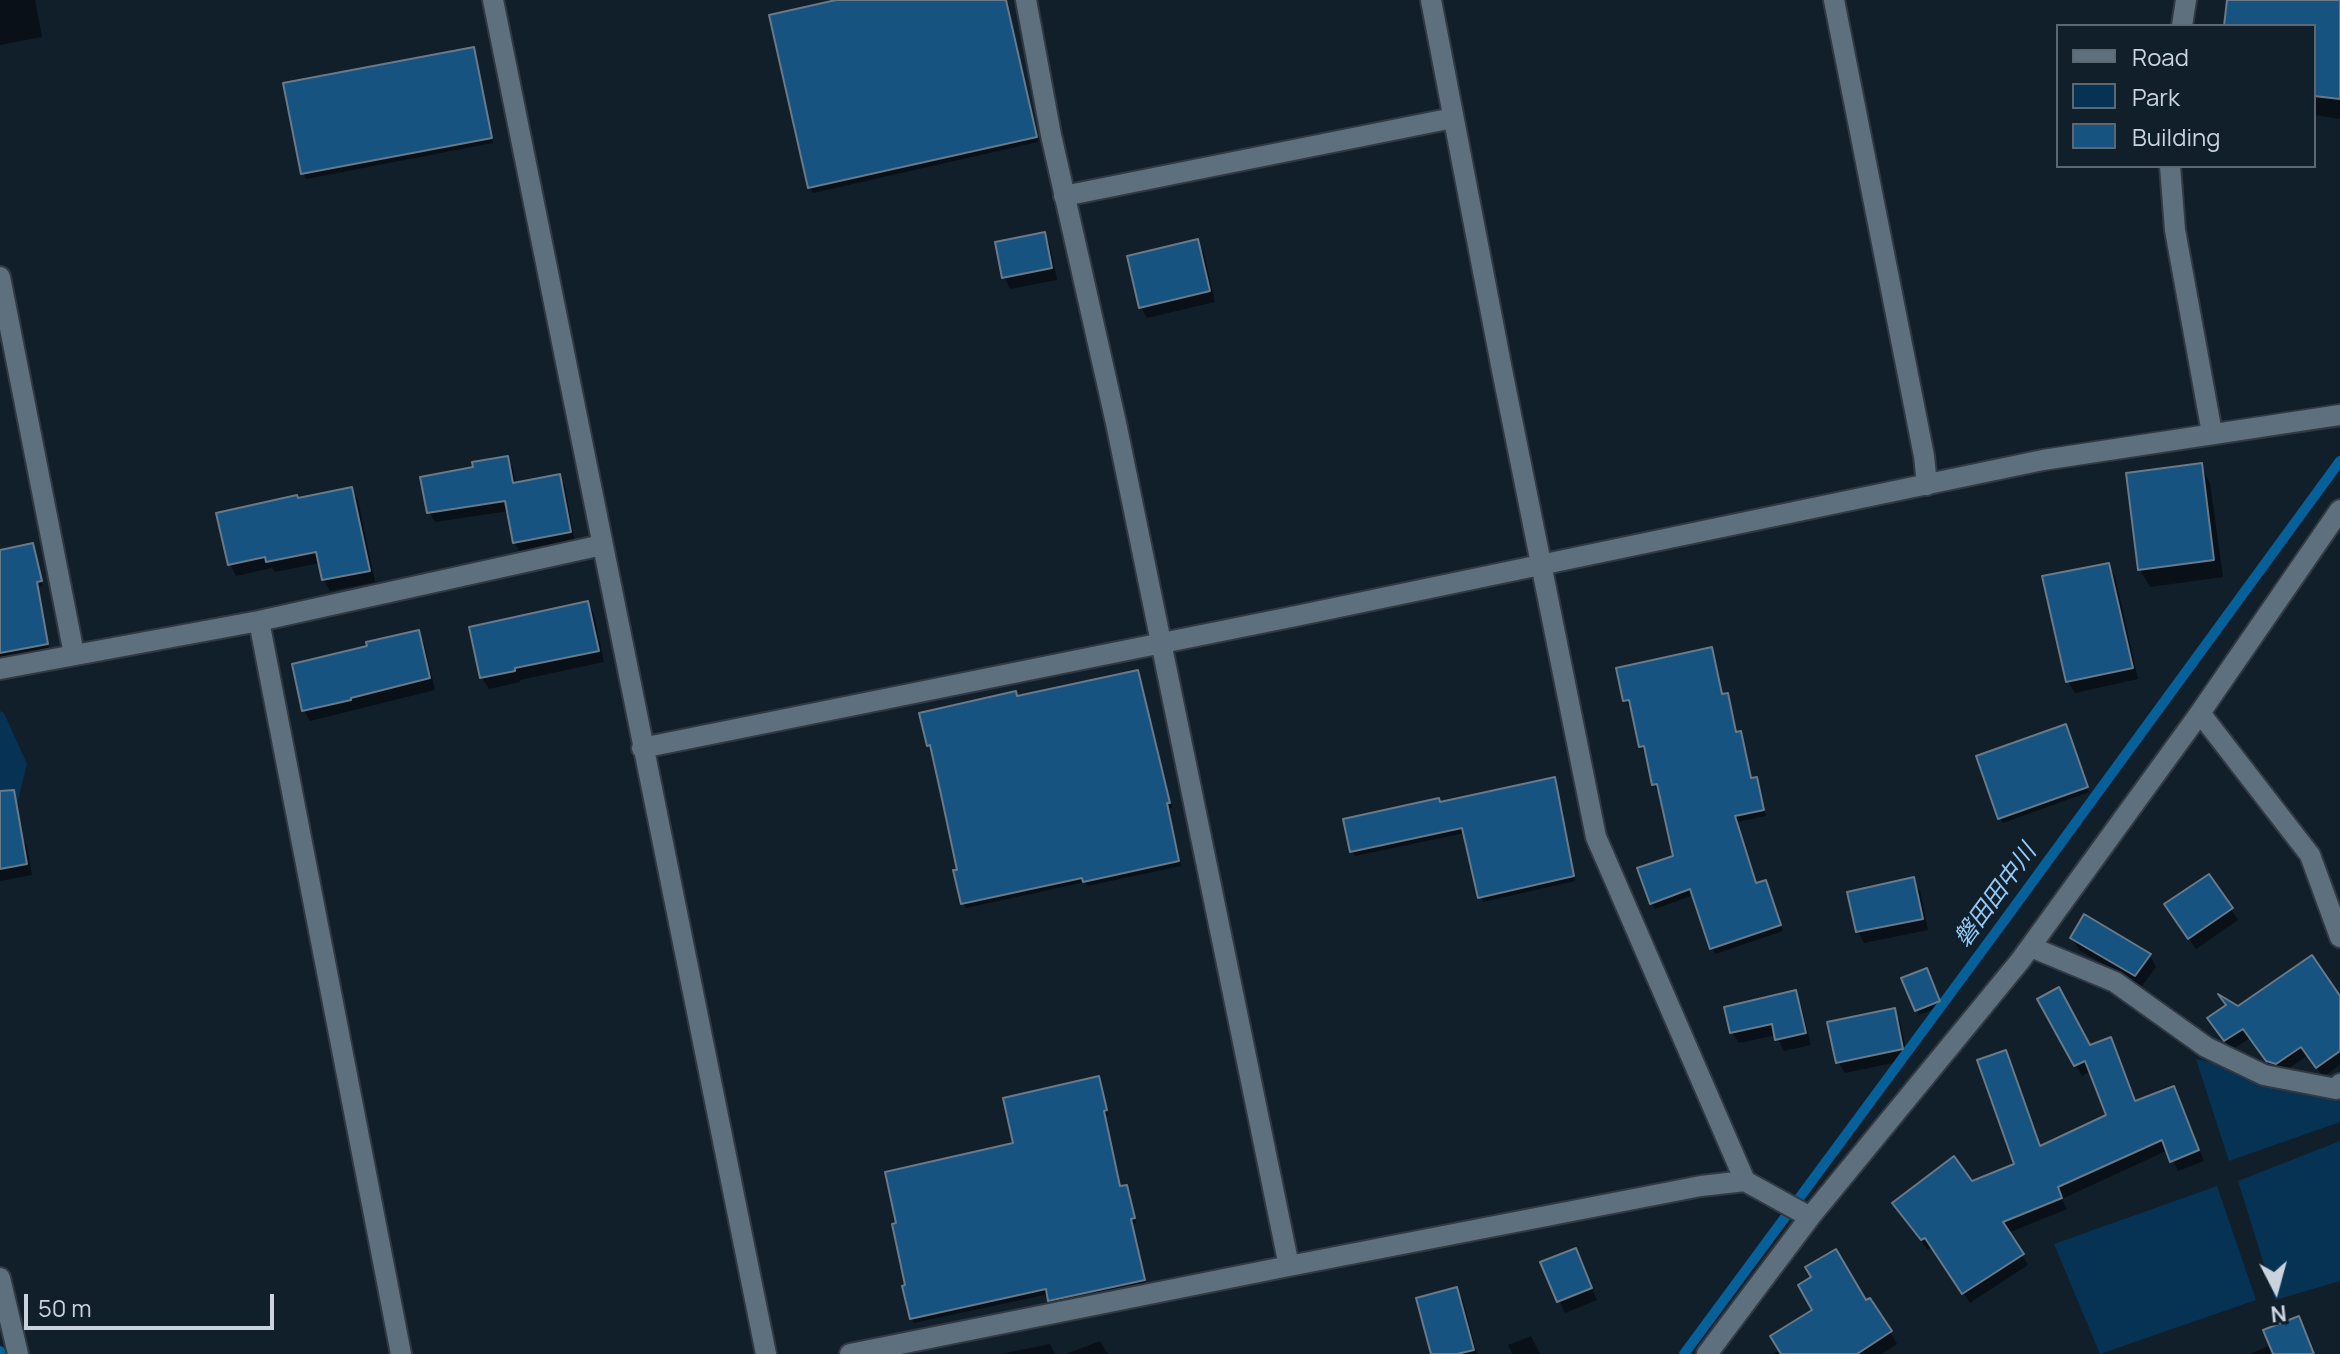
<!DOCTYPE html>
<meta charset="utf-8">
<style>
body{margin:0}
#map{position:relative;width:2340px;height:1354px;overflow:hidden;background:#111f2b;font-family:Manrope,sans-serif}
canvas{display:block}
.legend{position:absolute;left:2056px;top:24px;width:260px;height:144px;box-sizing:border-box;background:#111f2b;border:2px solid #5b6771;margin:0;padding:10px 14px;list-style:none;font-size:24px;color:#cad3db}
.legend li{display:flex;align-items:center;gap:16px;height:40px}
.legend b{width:40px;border:2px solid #5b6771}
.north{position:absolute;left:2236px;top:1250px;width:80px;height:80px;-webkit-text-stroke:6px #111f2b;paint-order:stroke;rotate:174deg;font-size:22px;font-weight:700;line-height:32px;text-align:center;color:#cad3db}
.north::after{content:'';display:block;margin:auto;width:28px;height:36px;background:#cad3db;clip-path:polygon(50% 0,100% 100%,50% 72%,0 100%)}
.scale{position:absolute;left:24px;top:1294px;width:250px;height:36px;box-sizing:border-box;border:4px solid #cad3db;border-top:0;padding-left:10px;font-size:24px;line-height:28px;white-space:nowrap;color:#cad3db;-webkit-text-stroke:6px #111f2b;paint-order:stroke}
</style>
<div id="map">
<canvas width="2340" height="1354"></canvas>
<ul class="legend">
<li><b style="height:10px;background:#5e6f7d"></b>Road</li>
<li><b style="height:22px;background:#063353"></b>Park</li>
<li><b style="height:22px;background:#175380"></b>Building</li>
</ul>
<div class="north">N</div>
<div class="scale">50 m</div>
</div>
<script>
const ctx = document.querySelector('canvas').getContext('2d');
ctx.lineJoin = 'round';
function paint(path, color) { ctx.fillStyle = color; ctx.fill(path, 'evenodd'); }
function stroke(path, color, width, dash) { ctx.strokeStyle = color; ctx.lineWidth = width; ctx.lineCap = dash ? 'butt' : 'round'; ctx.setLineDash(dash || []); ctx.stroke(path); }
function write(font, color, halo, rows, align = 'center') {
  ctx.font = font + ' Manrope,"Noto Sans JP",sans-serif'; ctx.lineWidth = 6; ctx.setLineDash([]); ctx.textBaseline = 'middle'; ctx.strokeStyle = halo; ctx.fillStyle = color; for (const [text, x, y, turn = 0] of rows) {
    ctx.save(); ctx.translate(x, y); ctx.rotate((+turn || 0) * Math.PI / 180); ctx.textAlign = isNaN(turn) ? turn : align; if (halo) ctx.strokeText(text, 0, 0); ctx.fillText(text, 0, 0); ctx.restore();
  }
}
const green = new Path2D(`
 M0,711L4,713L27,764L17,804L0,790Z
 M2196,1059L2336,1089L2340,1086V1122L2229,1161Z
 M2340,1141V1281L2275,1300L2238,1181Z
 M2217,1186L2256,1300L2100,1354L2054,1244Z`);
const shadow = new Path2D(`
 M0,0H35L42,37L0,45Z
 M846,0H1006L1038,142L813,193L810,188L772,17Z
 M2229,0H2340V119L2314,115V26H2226Z
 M473,49L476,54L493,143L306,179L303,174L286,85Z
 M1044,234L1050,245L1057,280L1010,289L1004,277Z
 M1197,241L1204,253L1215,302L1147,318L1141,307Z
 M507,458L513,468L516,484L559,476L565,486L575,542L520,552L514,542L509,511L435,522L429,512L475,469Z
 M2201,466L2210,483L2223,577L2150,587L2140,570Z
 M351,489L358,500L375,582L330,591L324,580L320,563L275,572L272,568L236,576L230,564L298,500Z
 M32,545L43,586L38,587L49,649L0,658V552Z
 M2108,565L2115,576L2138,679L2075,693L2068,682Z
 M588,603L594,614L604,662L520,680V682L489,689L482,678Z
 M418,632L424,643L435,690L310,721L304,710L369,648Z
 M1711,649L1715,655L1723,696L1727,695L1730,701L1737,734L1740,733L1743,739L1752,780L1756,779L1759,785L1766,816L1737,822L1756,885L1768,888L1783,931L1715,954L1694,895L1655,909L1652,903L1675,857L1661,790L1657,791L1654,785L1647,752L1644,753L1641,746L1632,706H1628L1625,700Z
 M1139,677L1172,808H1168L1181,866L1087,886L1085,882L966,908L963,903L959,871L929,745L1018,698Z
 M2068,731L2089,792L2003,823L2000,818Z
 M1554,779L1564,815L1561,816L1575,881L1483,902L1465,833L1355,856L1352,851L1441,804Z
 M0,818L20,834L27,846L32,875L0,881Z
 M2209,876L2238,920L2196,949L2173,916Z
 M1913,880L1920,891L1928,930L1864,943L1858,932Z
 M2072,938L2150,956L2156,967L2142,986L2079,950Z
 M1929,975L1941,1006L1919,1015L1904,979Z
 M1795,993L1801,1004L1811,1045L1784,1051L1776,1035L1739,1043L1732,1032Z
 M2039,1000L2089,1047L2110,1039L2116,1050L2136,1103L2173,1088L2204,1161L2178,1171L2168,1150L2062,1199L2067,1209L2008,1233L2028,1265L1970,1303L1932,1247L1928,1250L1901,1214L2016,1165L2005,1053L2011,1063L2041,1147L2108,1116L2091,1071L2082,1076Z
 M2238,1008L2340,1014V1065L2323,1077L2308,1055L2282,1073L2273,1071L2250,1038L2231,1050L2215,1028Z
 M1894,1010L1900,1021L1908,1060L1845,1073L1838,1062Z
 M1098,1079L1108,1115L1105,1116L1121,1188L1126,1187L1129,1192L1136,1223L1132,1224L1146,1285L1053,1305L1049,1294L914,1323L911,1318L1016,1145Z
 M1575,1251L1597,1300L1565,1313L1543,1264Z
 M1456,1289L1463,1300L1477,1354H1433Z
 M1865,1303L1890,1332L1897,1344L1882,1354H1773Z
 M2298,1318L2315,1354H2250L2271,1345Z
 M1531,1336L1540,1354H1512L1508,1345Z
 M1100,1341L1108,1354H1066Z
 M1050,1344L1055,1354H1001Z`);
const stream = new Path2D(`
 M0,1351L1,1354
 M1684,1354L2001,925L2340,461`);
const building = new Path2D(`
 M836,0H1006L1037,137L808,188L769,15Z
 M2227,0H2340V99L2314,96V26H2224Z
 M474,47L492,138L301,174L283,83Z
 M1045,232L1052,268L1002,278L995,242Z
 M1198,239L1210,291L1139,308L1127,256Z
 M508,456L513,483L560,474L571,532L513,543L505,501L427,513L420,477L473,467L472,462Z
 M2202,463L2214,560L2138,570L2126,473Z
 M352,487L370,571L322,580L316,552L266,562L265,557L228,565L216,513L297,495L298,498Z
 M33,543L42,581L37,582L48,644L0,653V550Z
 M2109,563L2133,668L2066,682L2042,576Z
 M588,601L599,651L515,668V671L480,678L469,627Z
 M419,630L430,678L351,698V700L302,711L292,664L367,646L366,642Z
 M1712,647L1722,694L1728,693L1736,732L1741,731L1751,778L1757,777L1764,810L1735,816L1756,883L1766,880L1781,925L1710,949L1690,889L1650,904L1637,868L1673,856L1657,784L1652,785L1644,746L1639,747L1629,700L1623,701L1616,668Z
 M1138,670L1170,803H1167L1179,861L1083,882L1082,878L961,904L953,870H957L942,799L930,745L927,746L919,713L1016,691L1017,696Z
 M2066,724L2088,787L1998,819L1976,756Z
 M1555,777L1574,876L1478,898L1462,828L1350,852L1343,819L1439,798L1440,802Z
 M14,790L27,864L0,869V791Z
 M2209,874L2233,908L2188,939L2164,904Z
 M1914,877L1923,919L1856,932L1847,892Z
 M2084,914L2151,954L2135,976L2070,938Z
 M2312,955L2340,996V1051L2316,1068L2301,1047L2276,1064L2266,1061L2243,1029L2224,1041L2207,1018L2226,1005L2218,994L2238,1006Z
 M1927,968L1940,1001L1915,1011L1901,978Z
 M2059,987L2090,1045L2111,1037L2135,1101L2174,1086L2199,1150L2170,1162L2162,1140L2058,1187L2062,1198L2003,1222L2024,1254L1962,1294L1925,1238L1921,1240L1892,1203L1954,1156L1972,1181L2014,1164L1977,1060L2006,1050L2040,1146L2106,1115L2085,1061L2074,1066L2037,999Z
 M1796,990L1806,1033L1775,1040L1772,1024L1730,1033L1724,1007Z
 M1895,1008L1903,1049L1836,1063L1827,1022Z
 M1099,1076L1107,1110L1104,1111L1120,1186L1127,1185L1135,1218L1131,1219L1145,1280L1048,1301L1046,1289L910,1319L902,1286L905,1285L892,1224L896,1223L885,1172L1013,1143L1003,1098Z
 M1576,1248L1592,1288L1557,1302L1540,1262Z
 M1836,1249L1866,1300L1870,1298L1892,1331L1857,1354H1781L1770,1336L1812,1310L1798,1285L1811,1277L1805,1267Z
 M1457,1287L1474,1350L1457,1354H1431L1416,1298Z
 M2299,1316L2314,1354H2273L2263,1330Z`);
const street = new Path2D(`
 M493,0L766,1354
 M1026,0L1051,135L1116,423L1289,1266
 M1431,0L1502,370L1596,837L1745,1181
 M1834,0L1924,456L1927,485
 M2182,26L2186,0
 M2170,166L2175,230L2212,433
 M1064,196L1453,118
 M0,277L74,654
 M259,621L401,1354
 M0,669L259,621L602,545
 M2200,713L2310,855L2340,937
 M642,748L1296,616L2043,460L2340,415
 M2031,947L2115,982L2206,1047L2264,1075L2336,1089L2340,1084
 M0,1278L18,1354
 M850,1354L1289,1266L1701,1186L1745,1181L1810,1217
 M1707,1354L1810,1217L2020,961L2200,713L2340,510`);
const waterNames = [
 ["磐田田中川",1996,896,-54]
];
paint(green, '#063353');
paint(shadow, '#0007');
stroke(stream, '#06619b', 10);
paint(building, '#175380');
stroke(building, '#687988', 2);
stroke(street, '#313943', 24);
stroke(street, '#5e6f7d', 20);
write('italic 24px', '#93cafa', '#111f2b', waterNames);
</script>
